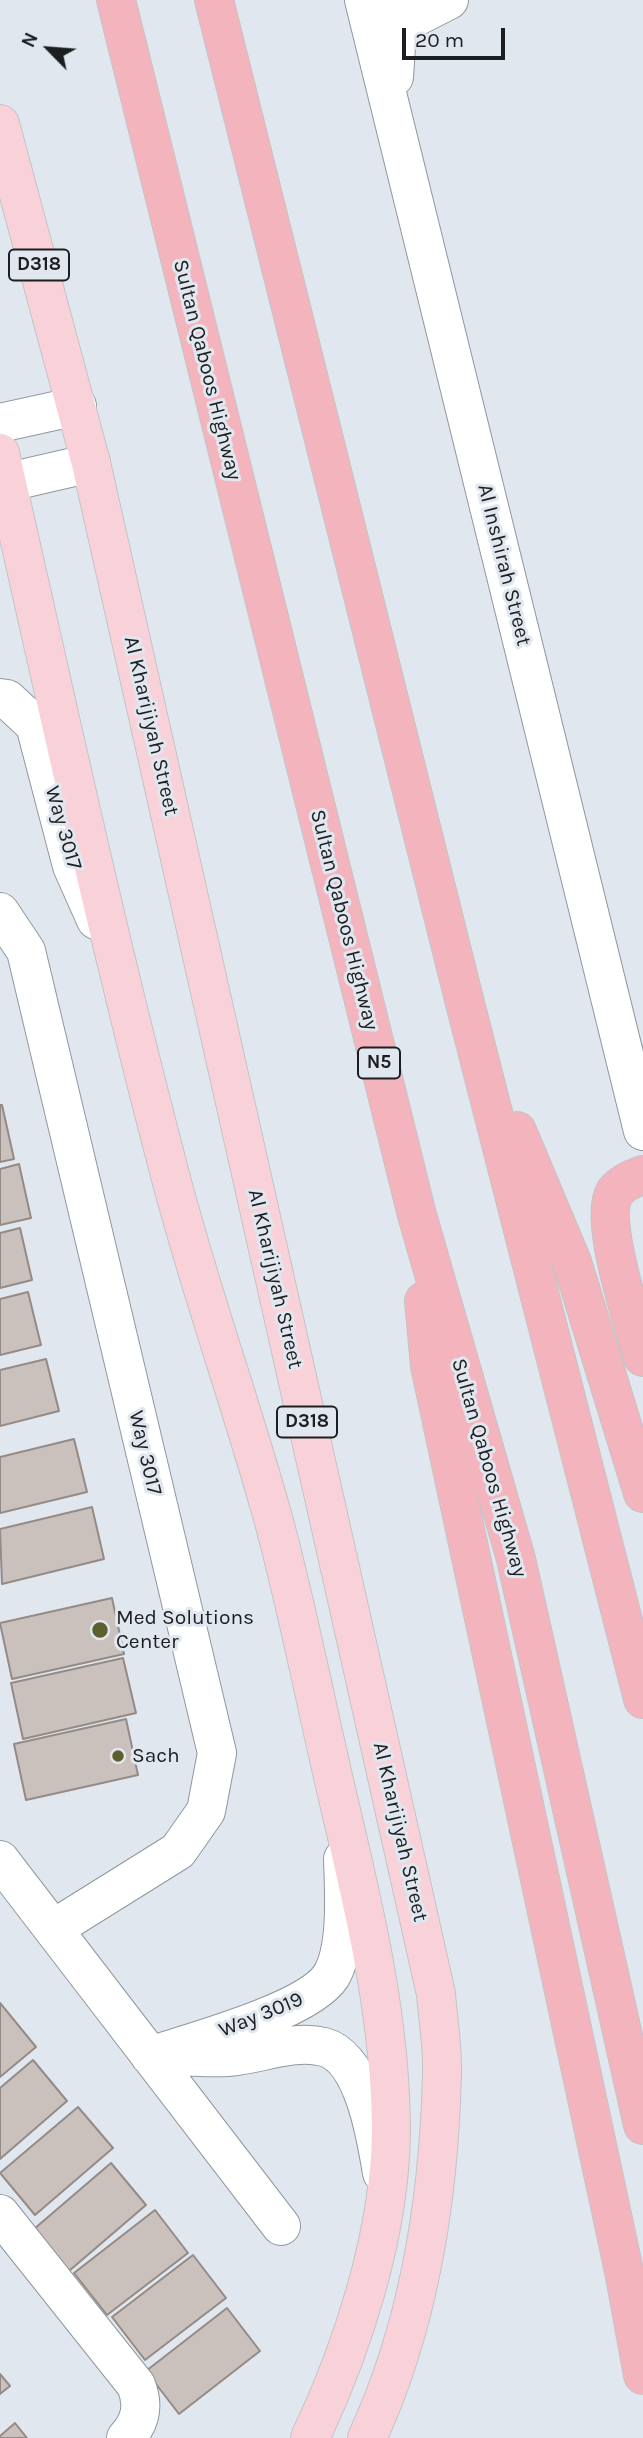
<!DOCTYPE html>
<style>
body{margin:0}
#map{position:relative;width:643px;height:2438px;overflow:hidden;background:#e1e7ef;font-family:Karla,sans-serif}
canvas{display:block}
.north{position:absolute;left:14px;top:14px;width:70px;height:70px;-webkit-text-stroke:5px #e1e7ef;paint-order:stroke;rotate:295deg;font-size:19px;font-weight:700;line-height:28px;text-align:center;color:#1c1e21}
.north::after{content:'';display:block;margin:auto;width:24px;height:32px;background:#1c1e21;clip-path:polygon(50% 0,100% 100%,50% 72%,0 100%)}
.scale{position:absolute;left:402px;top:28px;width:103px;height:32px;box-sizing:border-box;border:4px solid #1c1e21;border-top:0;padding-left:9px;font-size:21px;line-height:24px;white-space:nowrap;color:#1c1e21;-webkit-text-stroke:5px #e1e7ef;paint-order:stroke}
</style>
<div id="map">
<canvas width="643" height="2438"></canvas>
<div class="north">N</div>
<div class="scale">20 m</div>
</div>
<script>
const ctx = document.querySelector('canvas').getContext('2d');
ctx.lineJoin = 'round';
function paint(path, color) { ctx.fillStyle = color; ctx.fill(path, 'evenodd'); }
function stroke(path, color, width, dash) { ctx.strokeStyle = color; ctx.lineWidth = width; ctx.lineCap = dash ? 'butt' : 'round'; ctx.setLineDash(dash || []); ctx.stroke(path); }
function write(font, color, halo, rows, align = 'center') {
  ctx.font = font + ' Karla,sans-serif'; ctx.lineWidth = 6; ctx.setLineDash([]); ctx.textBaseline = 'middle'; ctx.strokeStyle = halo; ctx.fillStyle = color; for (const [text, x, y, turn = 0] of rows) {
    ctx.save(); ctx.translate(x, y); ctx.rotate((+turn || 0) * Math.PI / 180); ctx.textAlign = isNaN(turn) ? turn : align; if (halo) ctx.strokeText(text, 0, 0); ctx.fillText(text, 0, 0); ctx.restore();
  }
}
const building = new Path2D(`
 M0,1105H2L14,1159L0,1162Z
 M19,1164L31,1218L0,1225V1169Z
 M20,1228L32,1280L0,1288V1233Z
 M28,1292L41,1345L0,1355V1299Z
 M46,1359L59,1411L0,1426V1370Z
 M74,1439L87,1492L0,1513V1457Z
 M92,1507L104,1559L2,1584L0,1529Z
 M112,1598L124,1654L12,1679L0,1623Z
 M123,1658L136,1713L23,1739L11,1683Z
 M126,1719L138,1775L26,1800L14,1744Z
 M0,2003L36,2047L0,2077Z
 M33,2060L67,2101L0,2159V2088Z
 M78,2107L113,2148L35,2215L0,2173Z
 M111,2163L146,2205L69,2271L34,2229Z
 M155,2210L188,2253L107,2315L74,2273Z
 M193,2255L226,2298L145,2360L112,2317Z
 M227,2308L260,2351L179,2414L146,2371Z
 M0,2374L10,2386L0,2394Z
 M15,2423L27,2438H0V2436Z`);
const minor = new Path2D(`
 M364,0L643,1131
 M398,26L449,0
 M394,77L399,0
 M0,423L77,406
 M0,484L91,463
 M0,698L7,699L35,725L72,866L96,920
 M0,912L26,951L217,1753L206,1811L178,1851L53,1929
 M0,1860L281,2226
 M150,2056C192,2042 309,2011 331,1976C348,1948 344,1891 343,1859
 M180,2056C196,2057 212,2058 228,2057C259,2055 293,2039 324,2047C364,2058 376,2137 382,2173
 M0,2214L136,2385C144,2405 141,2422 126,2438`);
const major = new Path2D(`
 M0,124L91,463L436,1994C438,2020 443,2048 442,2074C439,2199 420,2324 367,2438
 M0,453C54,690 105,928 167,1163C197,1282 240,1399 273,1518C298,1610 316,1705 338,1798C364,1908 391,2019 391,2132C390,2233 353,2348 310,2438`);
const highway = new Path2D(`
 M116,0L417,1215L516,1559L643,2125
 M214,0L466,1007L643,1699
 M517,1131L572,1262L643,1493
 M643,1175C634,1178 621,1184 615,1192C598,1220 634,1325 643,1357
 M424,1301L430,1366L624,2271L643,2375`);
const markers = [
 [100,1630,9,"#5d5f2c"],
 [118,1756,7,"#5d5f2c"]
];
const shields = [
 [39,265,60],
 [379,1063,42],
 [307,1422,60]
];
const shieldNames = [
 ["D318",39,265],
 ["N5",379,1063],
 ["D318",307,1422]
];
const streetNames = [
 ["Sultan Qaboos Highway",207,370,76],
 ["Al Inshirah Street",504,565,76],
 ["Al Kharijiyah Street",151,726,77],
 ["Way 3017",63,828,74],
 ["Sultan Qaboos Highway",344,920,76],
 ["Al Kharijiyah Street",275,1279,77],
 ["Way 3017",145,1453,77],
 ["Sultan Qaboos Highway",489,1468,74],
 ["Al Kharijiyah Street",400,1832,77],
 ["Way 3019",261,2015,-22]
];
const poiNames = [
 ["Med Solutions",116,1618],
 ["Center",116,1642],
 ["Sach",132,1756]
];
paint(building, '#cac0bc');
stroke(building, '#948a86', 2);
stroke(minor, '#91979e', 40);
stroke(major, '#c4c4c5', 40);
stroke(highway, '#c4c4c5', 40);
stroke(minor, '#fff', 38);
stroke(major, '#f8d2d8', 38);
stroke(highway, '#f4b4be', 38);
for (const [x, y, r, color] of markers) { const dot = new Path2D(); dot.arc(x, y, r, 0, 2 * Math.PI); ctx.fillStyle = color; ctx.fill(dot); stroke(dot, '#e1e7ef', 2.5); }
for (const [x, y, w] of shields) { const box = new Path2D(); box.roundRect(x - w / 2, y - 15.5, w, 31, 5); ctx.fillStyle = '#e1e7ef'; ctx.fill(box); stroke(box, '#1c1e21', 2); }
write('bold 19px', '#1c1e21', null, shieldNames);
write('21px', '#1c1e21', '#e1e7ef', streetNames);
write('21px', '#1c1e21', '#e1e7ef', poiNames, 'left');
</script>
